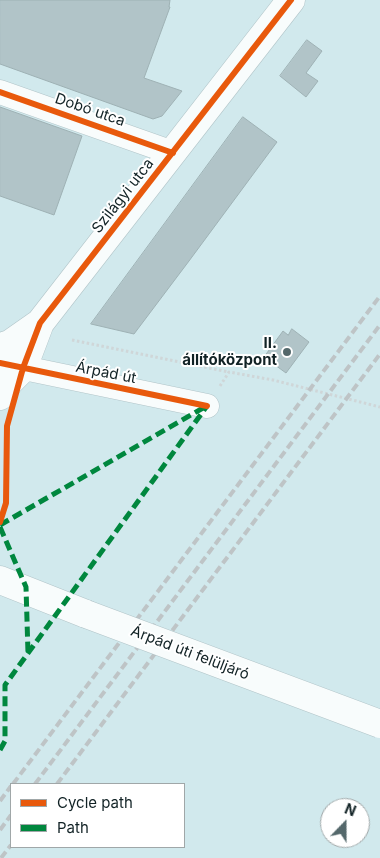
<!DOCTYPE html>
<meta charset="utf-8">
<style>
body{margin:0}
#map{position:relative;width:380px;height:858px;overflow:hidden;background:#d1e9ed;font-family:Inter,sans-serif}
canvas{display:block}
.legend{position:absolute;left:10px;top:783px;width:175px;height:65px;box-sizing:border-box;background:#fff;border:1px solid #a0a7a8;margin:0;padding:6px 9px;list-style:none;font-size:15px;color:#112225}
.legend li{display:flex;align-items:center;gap:10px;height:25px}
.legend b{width:25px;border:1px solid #a0a7a8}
.north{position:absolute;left:320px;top:798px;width:50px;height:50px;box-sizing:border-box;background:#fff;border:1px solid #a0a7a8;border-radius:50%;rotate:22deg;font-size:14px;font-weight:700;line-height:20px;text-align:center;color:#112225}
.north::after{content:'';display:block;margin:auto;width:18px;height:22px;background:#54686b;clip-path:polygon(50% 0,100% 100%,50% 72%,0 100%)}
</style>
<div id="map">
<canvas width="380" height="858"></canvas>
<ul class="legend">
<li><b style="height:6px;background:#e8590c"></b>Cycle path</li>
<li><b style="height:6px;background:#00873e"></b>Path</li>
</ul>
<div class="north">N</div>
</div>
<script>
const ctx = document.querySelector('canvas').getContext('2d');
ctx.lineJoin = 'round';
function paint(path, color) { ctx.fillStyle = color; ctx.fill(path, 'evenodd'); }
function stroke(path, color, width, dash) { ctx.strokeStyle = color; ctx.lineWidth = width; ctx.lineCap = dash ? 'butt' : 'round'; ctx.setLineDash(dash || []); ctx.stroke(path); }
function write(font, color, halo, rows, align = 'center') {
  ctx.font = font + ' Inter,sans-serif'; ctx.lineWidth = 4; ctx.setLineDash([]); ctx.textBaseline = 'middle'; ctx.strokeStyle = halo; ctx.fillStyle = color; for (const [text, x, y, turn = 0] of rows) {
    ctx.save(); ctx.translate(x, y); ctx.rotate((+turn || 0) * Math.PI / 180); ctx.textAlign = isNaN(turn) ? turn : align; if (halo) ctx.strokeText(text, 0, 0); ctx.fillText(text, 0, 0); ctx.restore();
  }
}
const building = new Path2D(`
 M0,0H170L169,7H170L144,78L182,91L162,116L153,119L0,64Z
 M307,40L322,51L306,73L318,81L306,97L280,76Z
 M0,107L82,136L54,215L0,196Z
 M243,117L277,142L189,261L134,334L91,324Z
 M292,329L309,342L286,373L264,357L283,331L288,335Z`);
const path = new Path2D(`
 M72,340L229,372
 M220,386L229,372L273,380L380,407`);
const street = new Path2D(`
 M0,92L173,153
 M0,363L207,406`);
const secondary = new Path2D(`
 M0,347L10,344L40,323
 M0,396L9,382L23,368L40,323L291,0
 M0,580L86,614`);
const rail = new Path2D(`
 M13,784L380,296
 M35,784L380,325
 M57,784L380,354
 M0,801L11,786
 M0,830L11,815
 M1,858L11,845`);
const secondaryBridge = new Path2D(`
 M86,614L380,724`);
const quiet = new Path2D(`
 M0,525L203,408
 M0,527L26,587L28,653
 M0,750L5,741V685L207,406`);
const cycleway = new Path2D(`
 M0,92L173,153
 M0,363L207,406
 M0,522L6,503L7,426L23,368L40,323L291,0`);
const markers = [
 [287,352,5,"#54686b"]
];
const streetNames = [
 ["Dobó utca",90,110,19],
 ["Szilágyi utca",123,196,-52],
 ["Árpád út",106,373,11],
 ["Árpád úti felüljáró",190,653,21]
];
const poiNames = [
 ["II.",277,343],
 ["állítóközpont",277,360]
];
paint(building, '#b1c4c8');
stroke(building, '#9eb1b4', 1);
stroke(street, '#b1c4c8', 25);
stroke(secondary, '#b1c4c8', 29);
stroke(path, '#cfd6d8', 3, [2.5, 2.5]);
stroke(street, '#f8fcfc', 24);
stroke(secondary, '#f8fcfc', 28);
stroke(rail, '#bec4c6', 4, [8, 4]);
stroke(secondaryBridge, '#b1c4c8', 29, []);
stroke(secondaryBridge, '#f8fcfc', 28);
stroke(quiet, '#00873e', 5, [10, 5]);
stroke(cycleway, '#e8590c', 6);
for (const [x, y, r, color] of markers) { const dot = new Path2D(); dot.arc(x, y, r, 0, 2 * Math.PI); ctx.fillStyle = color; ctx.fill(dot); stroke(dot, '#fff', 2); }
write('15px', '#112225', '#fff', streetNames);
write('bold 15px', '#112225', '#fff', poiNames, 'right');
</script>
